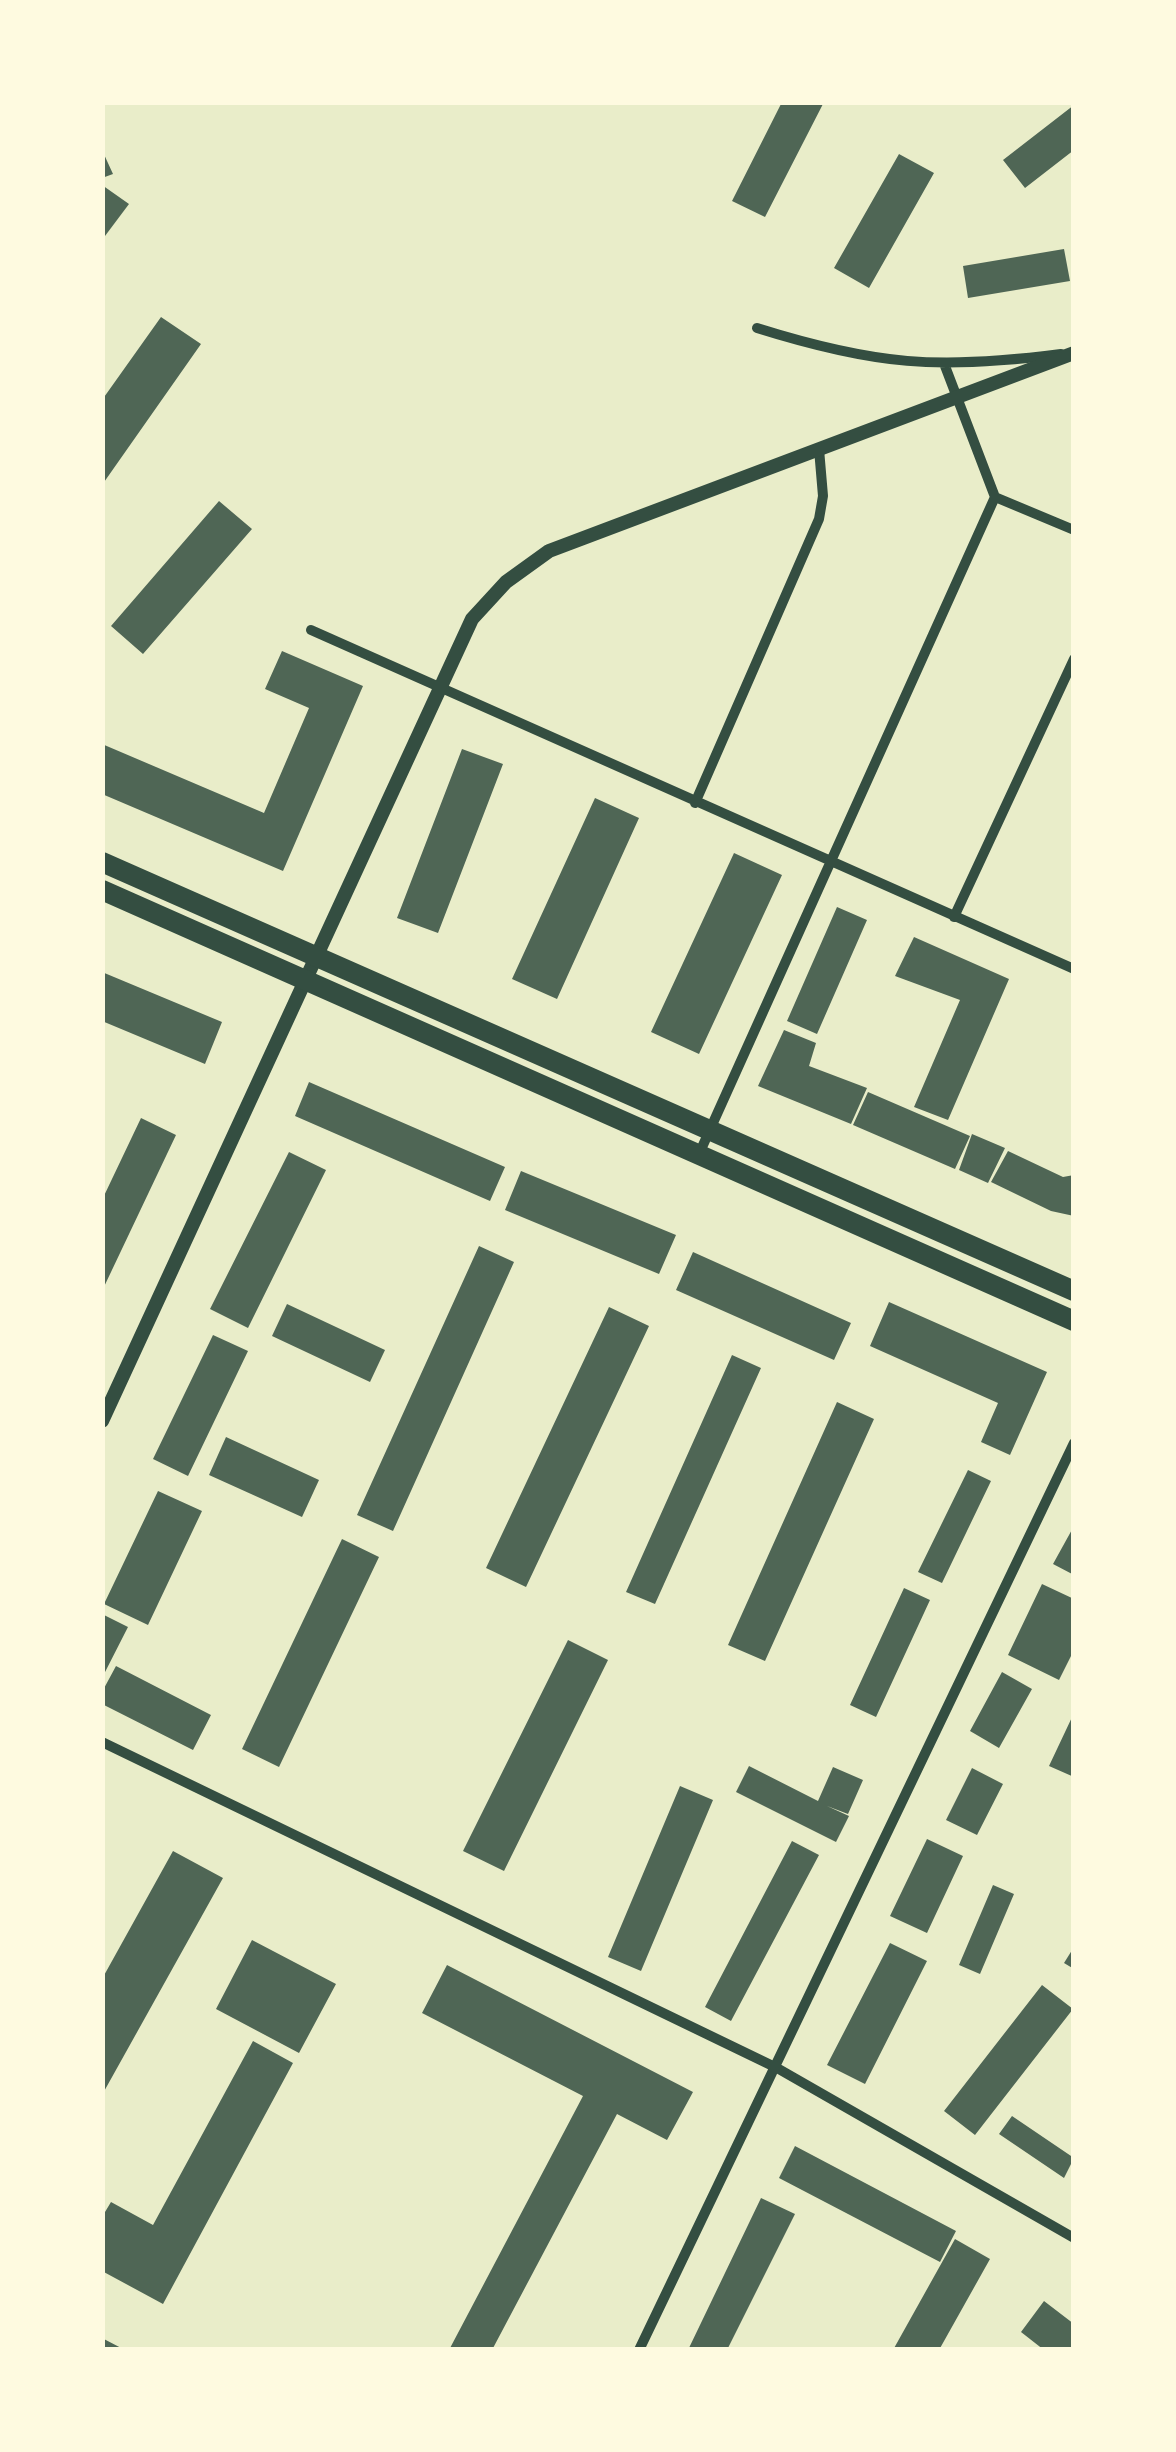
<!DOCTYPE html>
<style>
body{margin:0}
#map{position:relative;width:1176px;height:2452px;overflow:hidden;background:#e9edc9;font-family:Roboto,sans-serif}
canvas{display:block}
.frame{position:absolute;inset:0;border:105px solid #fefae0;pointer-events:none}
</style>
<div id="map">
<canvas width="1176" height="2452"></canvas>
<div class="frame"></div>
</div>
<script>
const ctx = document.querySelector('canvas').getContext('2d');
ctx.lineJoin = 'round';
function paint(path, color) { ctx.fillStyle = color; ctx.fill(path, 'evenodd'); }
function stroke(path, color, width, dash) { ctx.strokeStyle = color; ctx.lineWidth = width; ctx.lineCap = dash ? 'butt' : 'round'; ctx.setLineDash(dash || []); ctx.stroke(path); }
const building = new Path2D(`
 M782,102H824L765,217L732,201Z
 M1074,105V150L1025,188L1003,160Z
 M102,150L113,174L102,178Z
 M899,154L934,173L869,288L834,268Z
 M102,185L129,204L102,240Z
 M1064,249L1070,281L968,298L963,266Z
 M161,317L201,344L102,485V400Z
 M219,501L252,529L143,654L111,626Z
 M282,651L363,686L283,871L102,794V744L264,813L309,708L265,689Z
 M462,749L503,764L438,933L397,918Z
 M595,798L639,818L557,999L512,979Z
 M734,853L782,875L699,1054L651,1032Z
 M837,907L867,920L817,1034L787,1021Z
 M914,937L1009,979L948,1120L914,1107L960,1000L895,976Z
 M102,972L222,1022L205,1064L102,1021Z
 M784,1030L816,1043L809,1066L867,1088L851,1124L758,1086Z
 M309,1082L505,1167L490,1201L295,1116Z
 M868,1092L970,1136L955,1169L853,1125Z
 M141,1118L176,1135L102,1291V1200Z
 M972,1134L1005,1148L988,1183L959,1170Z
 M1008,1151L1063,1177L1074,1175V1216L1051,1211L991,1182Z
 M289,1152L326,1170L248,1328L210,1309Z
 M521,1171L676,1235L659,1274L505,1210Z
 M479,1246L514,1262L393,1531L357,1515Z
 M693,1252L851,1323L834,1360L676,1290Z
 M889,1302L1047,1372L1010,1455L981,1442L998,1403L870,1346Z
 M287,1304L385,1350L370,1382L272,1336Z
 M609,1307L649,1326L526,1587L486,1568Z
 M213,1335L248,1351L188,1476L153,1459Z
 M732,1355L761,1368L655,1604L626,1592Z
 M837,1402L874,1419L765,1661L728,1645Z
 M226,1437L319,1480L302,1517L209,1475Z
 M968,1470L991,1481L942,1583L918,1572Z
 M158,1491L202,1511L148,1625L104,1604Z
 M1074,1526V1575L1053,1564Z
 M342,1539L379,1557L279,1767L242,1749Z
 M1042,1584L1074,1599V1650L1059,1680L1008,1655Z
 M904,1588L930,1600L876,1717L850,1705Z
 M102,1614L128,1627L102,1678Z
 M568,1640L608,1660L504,1871L463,1851Z
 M116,1666L211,1715L193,1750L102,1704V1692Z
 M1002,1672L1032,1689L999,1748L970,1731Z
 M1074,1713V1777L1049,1766Z
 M749,1766L818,1801L833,1767L863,1780L848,1814L827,1806L849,1816L836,1842L736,1792Z
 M972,1768L1003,1784L977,1835L946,1820Z
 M680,1786L713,1800L641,1971L608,1957Z
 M927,1839L963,1856L927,1933L890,1916Z
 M792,1841L819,1855L731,2021L705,2007Z
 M173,1851L223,1878L102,2095V1979Z
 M993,1885L1014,1894L980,1974L959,1965Z
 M252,1940L336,1984L299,2053L216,2009Z
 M890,1943L927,1961L865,2084L827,2065Z
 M1074,1947V1969L1064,1963Z
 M447,1965L693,2092L667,2140L617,2114L492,2350H449L583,2096L422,2013Z
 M1042,1985L1073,2009L975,2135L944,2111Z
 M253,2041L293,2063L163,2304L102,2271V2217L111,2202L153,2225Z
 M1012,2116L1074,2158L1064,2178L999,2134Z
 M795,2146L956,2231L940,2262L779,2178Z
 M761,2198L795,2214L727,2350H688Z
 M955,2239L990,2259L939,2350H893Z
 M1044,2301L1074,2324V2350H1044L1021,2332Z
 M102,2338L125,2350H102Z`);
const minor = new Path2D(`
 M757,328C875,365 938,370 1061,354
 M995,497L1074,530
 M311,630L1074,969
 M695,803L819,519L823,496L819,449
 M954,917L1074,659
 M699,1154L995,497L945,366
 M102,1742L777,2068L1074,2238
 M639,2350L1074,1443`);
const tertiary = new Path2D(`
 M102,1421L472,619L506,582L549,551L1074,353`);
const trunk = new Path2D(`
 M102,862L1074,1291
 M102,890L1074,1321`);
paint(building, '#4f6655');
stroke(minor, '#344e41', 10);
stroke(tertiary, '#344e41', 14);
stroke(trunk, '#344e41', 20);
</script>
